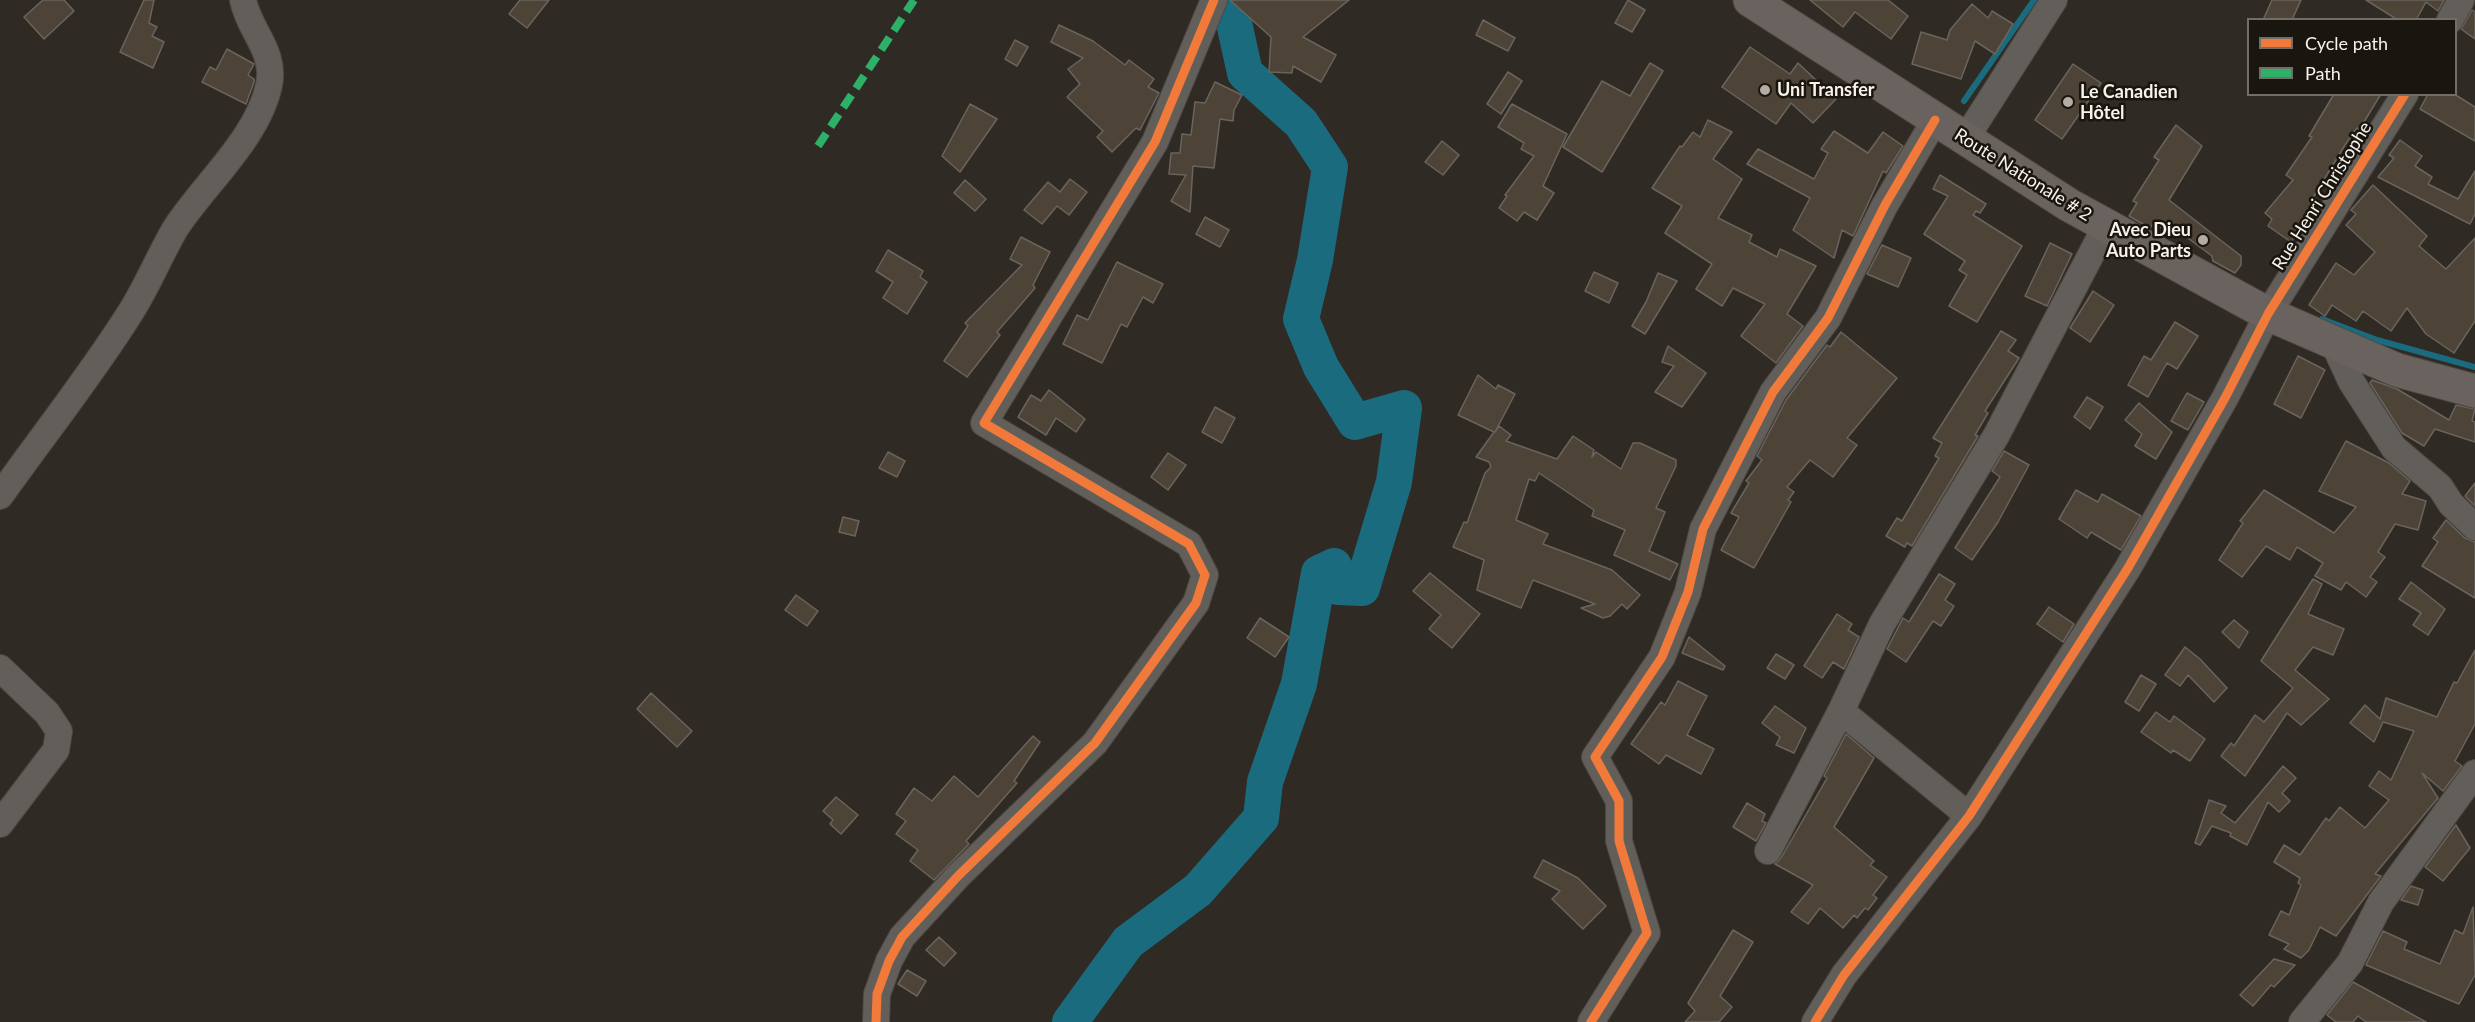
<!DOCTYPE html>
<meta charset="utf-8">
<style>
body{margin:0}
#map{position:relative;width:2475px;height:1022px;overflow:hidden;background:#302a24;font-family:Lato,sans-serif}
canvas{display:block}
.legend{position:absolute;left:2247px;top:18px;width:210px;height:78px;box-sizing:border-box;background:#19150f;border:2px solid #726d67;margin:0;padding:8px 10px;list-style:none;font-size:18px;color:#f8f2ea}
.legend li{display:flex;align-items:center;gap:12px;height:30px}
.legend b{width:30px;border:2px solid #726d67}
</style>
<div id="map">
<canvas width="2475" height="1022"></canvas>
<ul class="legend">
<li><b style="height:8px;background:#f17a3a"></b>Cycle path</li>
<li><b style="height:8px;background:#2db169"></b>Path</li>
</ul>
</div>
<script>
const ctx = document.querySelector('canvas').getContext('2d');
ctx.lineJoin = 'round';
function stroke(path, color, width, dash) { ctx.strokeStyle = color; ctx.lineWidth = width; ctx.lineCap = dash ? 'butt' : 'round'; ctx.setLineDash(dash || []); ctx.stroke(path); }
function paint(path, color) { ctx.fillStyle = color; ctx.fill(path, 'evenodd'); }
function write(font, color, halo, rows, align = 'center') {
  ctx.font = font + ' Lato,sans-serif'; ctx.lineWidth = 5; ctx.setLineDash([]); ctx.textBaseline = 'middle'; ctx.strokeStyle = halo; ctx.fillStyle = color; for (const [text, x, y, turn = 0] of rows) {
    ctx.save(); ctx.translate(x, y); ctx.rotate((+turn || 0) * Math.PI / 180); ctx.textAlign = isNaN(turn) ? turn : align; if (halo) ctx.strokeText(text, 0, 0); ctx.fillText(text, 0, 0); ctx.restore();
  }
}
const stream = new Path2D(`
 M1964,101L2034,0
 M2322,319L2377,340L2475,367`);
const river = new Path2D(`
 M1070,1022L1128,942L1198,890L1261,818L1265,782L1299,684L1319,573L1334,566L1339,587L1362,588L1394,482L1404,408L1355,422L1321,367L1301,319L1315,260L1330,167L1301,123L1245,73L1229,0`);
const building = new Path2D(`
 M43,0H64L74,11L44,39L24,17Z
 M144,0H154L149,23L157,27L152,36L164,42L153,68L120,52Z
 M520,0H549L527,28L509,14Z
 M1230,0H1349L1303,37L1336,55L1321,82L1293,66L1292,73L1269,72L1271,37Z
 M1628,0L1645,10L1632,32L1615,23Z
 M1810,0H1888L1908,16L1891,39L1855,12L1843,27Z
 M2272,0H2301L2292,20H2263Z
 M2366,0H2444L2438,11L2426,2L2416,20H2398Z
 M1972,4L1988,18L1992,11L2013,24L1995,54L1975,41L1961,79L1912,64L1921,32L1947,40L1950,30Z
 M2472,10L2475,12V39L2461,29Z
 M1483,20L1515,38L1508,51L1476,35Z
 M1059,25L1093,41L1125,65L1129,60L1154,79L1148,87L1159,93L1140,130L1136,128L1112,152L1097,137L1103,131L1067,97L1080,84L1068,69L1083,58L1051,42Z
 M1015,40L1028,47L1017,66L1005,59Z
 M1750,47L1790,74L1798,63L1836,99L1813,123L1791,103L1776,124L1722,87Z
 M227,49L254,64L248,75L254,79V82L246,104L202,82L210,67L216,70Z
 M1650,63L1663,71L1602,172L1563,147L1602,81L1630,96Z
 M2073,64L2101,83L2062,139L2035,120Z
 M1508,72L1522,81L1501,114L1487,104Z
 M1215,82L1242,95L1234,110L1233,121L1220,119L1214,168L1193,166L1190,212L1171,201L1186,175L1169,174L1171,153H1180L1182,134L1191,135L1195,102L1205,103Z
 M2334,94H2381L2359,130L2357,128L2345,145L2311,201L2315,205L2299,225L2302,226L2291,242L2268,226L2272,219L2265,213L2293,180L2286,175L2312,137L2309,136Z
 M2428,94H2454L2475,107V141L2420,109Z
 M970,104L997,119L960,172L942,156Z
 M1512,104L1567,134L1543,186L1554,193L1537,220L1524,212L1517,221L1499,208L1507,196L1505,195L1534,156L1521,149L1524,143L1498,127Z
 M1708,120L1732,132L1713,159L1742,179L1718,218L1752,235L1749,242L1777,257L1780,249L1816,266L1787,314L1803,326L1776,363L1741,336L1765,304L1733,288L1722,306L1696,289L1712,264L1665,233L1682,206L1652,188L1680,146L1682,147L1693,132L1700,137Z
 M2176,125L2202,146L2169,200L2241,256V265L2235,273L2213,261L2212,256L2170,225L2166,230L2154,223L2150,228L2129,216L2137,203L2133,201L2159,160L2154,157Z
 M1834,131L1868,153L1883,132L1903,146L1886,173L1883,171L1853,236L1842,230L1834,258L1793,230L1810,198L1747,164L1758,149L1814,179L1828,153L1821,149Z
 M2400,140L2422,156L2415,166L2432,177L2428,184L2458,199L2475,171V214L2470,224L2378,177L2394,158L2389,155Z
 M1442,141L1459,155L1443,175L1425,162Z
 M1940,175L1986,204L1980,213L1976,211L1973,215L2022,246L1977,322L1949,306L1967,275L1959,270L1965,261L1924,234L1948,196L1933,189Z
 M1070,179L1087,192L1069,215L1057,206L1042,224L1024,210L1048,182L1060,192Z
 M965,180L986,199L975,211L954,193Z
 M2373,185L2427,236L2419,246L2446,269L2475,238V321L2454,353L2426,334L2407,308L2391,331L2363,311L2356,321L2332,305L2325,316L2309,305L2336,263L2354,275L2375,252L2346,225L2356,214L2351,210Z
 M1205,217L1229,230L1220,247L1196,234Z
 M1021,237L1050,252L1033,285L1035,288L997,332L1000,335L967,377L944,361L968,326L965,323L1022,265L1010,259Z
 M2050,243L2072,254L2047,306L2025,296Z
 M1882,245L1911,258L1898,287L1867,274Z
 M888,250L923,271L920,277L927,282L907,314L883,298L893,282L876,271Z
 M1117,262L1163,284L1153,303L1143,297L1127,327L1121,324L1102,363L1063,344L1077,315L1088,320Z
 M1594,272L1618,283L1609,303L1585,291Z
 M1658,273L1677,281L1645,334L1632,326L1646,302Z
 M2093,291L2114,305L2090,342L2070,328Z
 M2175,322L2198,336L2177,369L2167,363L2148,397L2128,385L2144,356L2151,360Z
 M2001,331L2016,340L2008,351L2019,358L1985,411L1988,413L1975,435L1978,436L1912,546L1907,543L1905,547L1886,536L1897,518L1902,521L1939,458L1935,456L1942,443L1933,438Z
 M1841,332L1897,378L1847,438L1857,445L1833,477L1810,460L1787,487L1794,492L1788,500L1791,502L1754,568L1721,550L1739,517L1731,513L1749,483L1746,481L1762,460L1757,456L1786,400L1827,345L1830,347Z
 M1668,346L1706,373L1682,407L1655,392L1674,366L1662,362Z
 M2298,356L2325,370L2301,418L2274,404Z
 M1478,375L1496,389L1498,385L1515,394L1495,432L1499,426L1511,435L1506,441L1557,459L1573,436L1594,450L1592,457L1596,452L1621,469L1633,443H1640L1676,460V466L1656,508L1665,512L1649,551L1678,564L1670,580L1614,555L1625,530L1592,516L1594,510L1539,473L1535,481L1529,479L1516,520L1548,534L1543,544L1612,570L1640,595L1627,609L1622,604L1610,616L1603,618L1581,608L1595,604L1533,580L1521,608L1477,590L1484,560L1453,547L1464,522L1467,523L1485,473L1491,467L1489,462L1476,457L1494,432L1458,415Z
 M2372,380L2397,389L2449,420L2456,405L2475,409L2472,421L2475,422V442L2435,429L2424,446L2402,433L2370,383Z
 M1049,390L1085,419L1076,432L1056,418L1046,435L1018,417L1031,395L1041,401Z
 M2187,393L2204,402L2188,430L2171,421Z
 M2087,397L2103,407L2090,429L2074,417Z
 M2139,403L2172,432L2156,459L2135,446L2142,434L2125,420Z
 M1215,407L1235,418L1222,443L1202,432Z
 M2346,441L2389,463L2410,481L2402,494L2426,501L2418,530L2395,524L2378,552L2385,557L2370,577L2377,582L2366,597L2346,582L2341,590L2315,576L2323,563L2297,547L2290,560L2266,546L2242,577L2219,560L2243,523L2240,521L2264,490L2334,533L2356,507L2319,491Z
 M2004,451L2029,465L1998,522L1972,560L1955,548L2000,477L1992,471Z
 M888,452L905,461L897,477L879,468Z
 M1168,453L1186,465L1168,490L1151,477Z
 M2475,483V506L2465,496Z
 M2076,490L2098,502L2102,494L2141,516L2121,550L2091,532L2087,538L2059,519Z
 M843,517L859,521L855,536L839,532Z
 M2446,520L2465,538L2475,542V598L2422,566L2438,542L2433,538Z
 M1430,573L1480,614L1452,648L1429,629L1441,615L1413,591Z
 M1939,574L1955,584L1945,600L1954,606L1941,626L1933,621L1906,662L1887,649L1903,618L1909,622Z
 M2313,579L2322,584L2308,614L2344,629L2333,655L2313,647L2295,670L2329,699L2301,725L2287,713L2245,776L2221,756L2231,743L2234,746L2255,715L2264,722L2293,688L2261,661Z
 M2411,582L2445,609L2428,635L2413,625L2421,613L2399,599Z
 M796,595L818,611L807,626L785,610Z
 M2049,607L2074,624L2063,642L2037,624Z
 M1837,614L1852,624L1848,630L1859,637L1844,669L1833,662L1822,678L1804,666Z
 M1260,618L1289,637L1275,657L1247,638Z
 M2234,620L2248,632L2239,648L2222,632Z
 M1689,637L1725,666L1723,670L1682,653Z
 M2185,647L2200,659L2227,688L2214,702L2188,675L2180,686L2165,675Z
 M2475,650V724L2455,761L2462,766L2443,791L2422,773L2438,798L2375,874L2381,876L2336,936L2320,927L2309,950L2301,958L2284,949L2289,944L2269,935L2281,911L2289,915L2301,885L2298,883L2300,878L2274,862L2284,845L2300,855L2326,818L2329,821L2340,807L2365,828L2389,800L2369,786L2379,771L2391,780L2414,731L2383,722L2374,742L2350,723L2365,705L2380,719L2386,698L2437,717L2454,682L2457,683Z
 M1776,654L1794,665L1785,679L1767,668Z
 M2141,675L2156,684L2139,711L2125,702Z
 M1678,681L1707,696L1687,735L1714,749L1701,774L1666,755L1659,764L1631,744L1661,702L1665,705Z
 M651,693L692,731L677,747L637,709Z
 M1775,706L1806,728L1794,753L1776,745L1780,737L1762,723Z
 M2156,712L2170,722L2174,716L2205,739L2190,761L2173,750L2171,753L2141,732Z
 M1846,734L1874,758L1834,827L1874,861L1870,865L1887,877L1873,895L1877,898L1868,910L1865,908L1857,918L1854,915L1843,928L1820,908L1808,924L1791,912L1813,885L1775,864L1781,858L1827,778L1824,776Z
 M1033,736L1040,742L1014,781L1017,783L966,841L969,844L934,880L910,861L918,850L896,834L906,821L896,814L914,788L932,801L954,776L978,797Z
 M2283,766L2296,778L2282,793L2290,801L2279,812L2268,802L2247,845L2230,836L2231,833L2212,826L2200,845L2195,843L2209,800L2226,806L2221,813L2235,823Z
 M836,797L858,815L841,834L830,824L833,820L823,811Z
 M1747,803L1765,814L1762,821L1766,823L1756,841L1733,827Z
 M2456,825L2470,848L2443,881L2425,867Z
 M1543,860L1578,878L1606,906L1583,929L1552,899L1560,891L1534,877Z
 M2411,886L2423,890L2418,905L2401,900Z
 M2473,907L2475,975L2459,1004L2366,965L2383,931L2407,942L2404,949L2440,964L2455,930L2463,934Z
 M1733,930L1753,942L1720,996L1732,1007L1719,1022H1685L1695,1011L1688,1003Z
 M939,937L956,953L944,966L926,950Z
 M2274,959L2295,965L2274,987L2271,985L2253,1006L2240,995Z
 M907,970L926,981L917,996L898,984Z
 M2353,982L2426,1022H2366L2358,1016L2353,1022H2336L2327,1015Z`);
const minor = new Path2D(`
 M2450,20L2461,0
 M1966,138L2054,0
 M2333,342L2351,381L2394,448L2440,487L2451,504L2475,527
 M0,496C44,434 92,374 132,310C148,284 160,255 175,229C204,184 258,138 269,85C276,51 249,31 243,0
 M0,668L47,713L59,731L56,750L0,824
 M1841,711L1969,816
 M1768,851L1841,711L1882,624L1996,436L2106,226
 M876,1022L877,994L889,961L902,937L958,876L1095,743L1196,603L1205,575L1189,544L984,423L1155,142L1214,0
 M1591,1022L1647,933L1619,841V801L1595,757L1662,657L1688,592L1703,529L1773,392L1828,318L1885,205L1935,120
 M1815,1022L1844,975L1969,816L2128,568L2225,398L2268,314L2405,94
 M2302,1022L2350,963L2381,902L2475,773`);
const major = new Path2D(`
 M1750,0L2069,205L2268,314L2397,370L2475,391`);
const quiet = new Path2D(`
 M818,146L914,0`);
const cycleway = new Path2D(`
 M876,1022L877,994L889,961L902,937L958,876L1095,743L1196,603L1205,575L1189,544L984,423L1155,142L1214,0
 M1591,1022L1647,933L1619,841V801L1595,757L1662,657L1688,592L1703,529L1773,392L1828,318L1885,205L1935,120
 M1815,1022L1844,975L1969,816L2128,568L2225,398L2268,314L2405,94`);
const markers = [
 [1765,90,6,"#b2aca5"],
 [2068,102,6,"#b2aca5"],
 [2203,240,6,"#b2aca5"]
];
const poiNames = [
 ["Uni Transfer",1777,90],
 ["Le Canadien",2080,92],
 ["Hôtel",2080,113],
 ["Avec Dieu",2191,230,"right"],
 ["Auto Parts",2191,251,"right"]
];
const streetNames = [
 ["Route Nationale # 2",2023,175,32],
 ["Rue Henri Christophe",2322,196,-58]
];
stroke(stream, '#1b6b7f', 6);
stroke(river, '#1b6b7f', 36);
paint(building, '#4d4336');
stroke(building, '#6a645f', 1.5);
stroke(minor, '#4d4843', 28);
stroke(major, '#4d4843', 35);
stroke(minor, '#625e5a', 26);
stroke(major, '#6a625e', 33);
stroke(quiet, '#2db169', 8, [15, 8]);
stroke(cycleway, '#f17a3a', 9);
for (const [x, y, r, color] of markers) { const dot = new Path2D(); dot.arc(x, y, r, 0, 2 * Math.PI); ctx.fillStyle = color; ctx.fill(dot); stroke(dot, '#19150f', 2); }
write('bold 18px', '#f8f2ea', '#19150f', poiNames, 'left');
write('18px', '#f8f2ea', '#19150f', streetNames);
</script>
